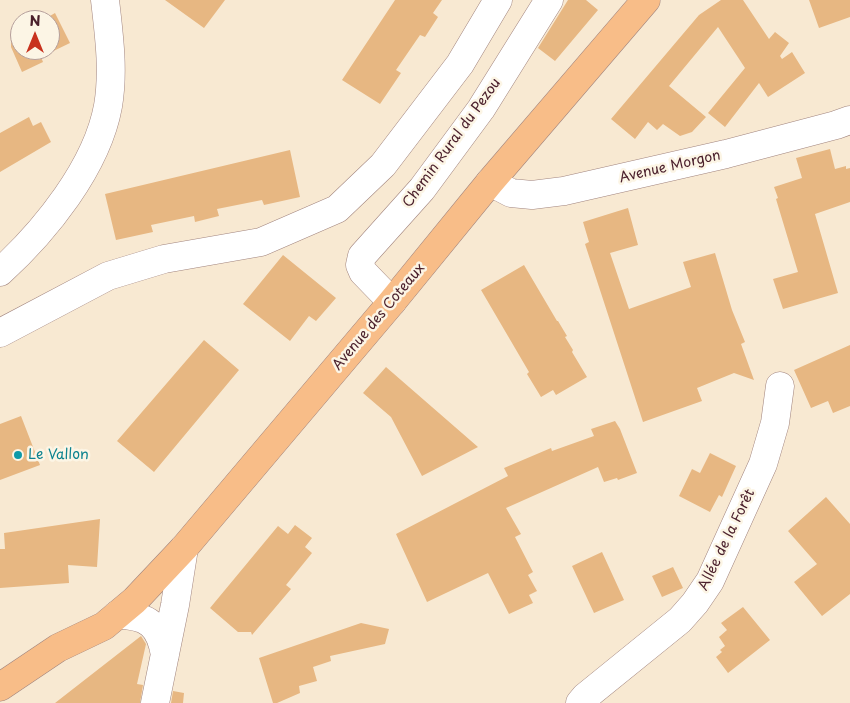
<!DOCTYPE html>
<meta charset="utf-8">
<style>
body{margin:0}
#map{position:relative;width:850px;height:703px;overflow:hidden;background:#f8e9d2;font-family:"Playpen Sans",sans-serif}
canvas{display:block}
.north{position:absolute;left:10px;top:10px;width:50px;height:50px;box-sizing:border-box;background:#fcf5e5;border:1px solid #b59f9b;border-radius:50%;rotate:0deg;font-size:14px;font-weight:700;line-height:20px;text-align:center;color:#4a1f2b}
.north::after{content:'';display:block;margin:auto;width:18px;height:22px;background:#c8321e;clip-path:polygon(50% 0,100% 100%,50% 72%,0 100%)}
</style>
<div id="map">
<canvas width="850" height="703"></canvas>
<div class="north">N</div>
</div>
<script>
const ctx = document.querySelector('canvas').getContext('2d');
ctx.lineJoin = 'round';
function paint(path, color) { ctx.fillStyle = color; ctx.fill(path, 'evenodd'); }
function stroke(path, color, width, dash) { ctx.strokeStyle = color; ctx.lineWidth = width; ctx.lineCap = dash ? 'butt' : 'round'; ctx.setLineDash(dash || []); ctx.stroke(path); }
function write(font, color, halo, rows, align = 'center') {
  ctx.font = font + ' "Playpen Sans",sans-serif'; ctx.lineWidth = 5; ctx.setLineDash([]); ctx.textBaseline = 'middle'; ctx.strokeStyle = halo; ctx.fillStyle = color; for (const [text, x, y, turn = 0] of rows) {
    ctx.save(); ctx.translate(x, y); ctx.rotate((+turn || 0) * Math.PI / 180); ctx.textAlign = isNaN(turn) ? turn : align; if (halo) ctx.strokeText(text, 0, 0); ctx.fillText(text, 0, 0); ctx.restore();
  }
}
const building = new Path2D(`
 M165,0H225L204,28Z
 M395,0H442L433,13L438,17L425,37L420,35L396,70L401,73L380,104L342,80Z
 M568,0H586L598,10L555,61L538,48Z
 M721,0H743L769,39L775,32L789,43L780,56L782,59L792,52L805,73L768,97L759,83L725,127L708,113L745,68L718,27L669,86L706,117L692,132L680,136L663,124L657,130L648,122L635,139L611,119L699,15Z
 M809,0H850V17L819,28Z
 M55,13L70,43L41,57L43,62L22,72L11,47V39L20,34V50H50V20H43Z
 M29,117L33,126L41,122L51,142L0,172V133Z
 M830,149L835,169L846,166V169L850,168V202L815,214L838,293L783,309L773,279L798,272L776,199L778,198L774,187L802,178L796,158Z
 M290,150L300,197L264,205L262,200L217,209L219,216L195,222L194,216L151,225L153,232L116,240L105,194Z
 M628,208L638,245L610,253L629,309L691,287L683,262L715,253L732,310L745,342L741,344L754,380L734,373L697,388L702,401L643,422L585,244L589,242L583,222Z
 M283,255L336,298L316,321L309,316L290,341L243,304Z
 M524,265L557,321H558L567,336L565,337L573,350L572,352L587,377L556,395L553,390L541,397L527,374L529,372L481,290Z
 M204,340L239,370L154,472L117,441Z
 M850,345V406L833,413L828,401L811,408L794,370Z
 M386,367L478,447L422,476L391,417L363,393Z
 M21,416L40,465L0,480V424Z
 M615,421L620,429L637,473L618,480L617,478L604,482L598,467L506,508L521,534L515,537L533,572L528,575L537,591L529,595L533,603L509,614L488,573L427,602L396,534L508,476L504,468L551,448L552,451L594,436L591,429Z
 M710,453L736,466L722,497L719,495L710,512L679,496L692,469L700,473Z
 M826,497L850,524V594L822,616L794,582L817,564L788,531Z
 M100,519L97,567L68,565L69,583L0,588V549H5L4,533Z
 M295,525L312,538L305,547L312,553L286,585L291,589L252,635L251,632H238L210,608L278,526L288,534Z
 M602,552L624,600L594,613L572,566Z
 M673,567L683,588L662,597L652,576Z
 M743,607L770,640L728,673L716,657L722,652L720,650L725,646L719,637L727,630L721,623Z
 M361,623L389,629L385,644L330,656L331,661L313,667L317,681L299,686L300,693L277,703H273L259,658Z
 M141,636L146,644L137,684L143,685L140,703H55Z
 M173,691L184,693L183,703H171Z`);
const minor = new Path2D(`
 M490,182L511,193L532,195L564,191L726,154L836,125L850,120
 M0,272C45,231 97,167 108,106C114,71 109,35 105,0
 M392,302L363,272L360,265L362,256L422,189L481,109L549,0
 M0,333L108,276L164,259L261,242L337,209L383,165L460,64L498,0
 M117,615C148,615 160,625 165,655
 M155,703L175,605L184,548
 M580,703L585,697L680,620L695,603L710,581L763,464L775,423L780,386`);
const major = new Path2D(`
 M0,687L58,648L104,626L135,600L184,548L392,302L490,182L646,0`);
const markers = [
 [18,455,5,"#0f9aa8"]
];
const streetNames = [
 ["Chemin Rural du Pezou",452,143,-54],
 ["Avenue Morgon",670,167,-13],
 ["Avenue des Coteaux",379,317,-50],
 ["Allée de la Forêt",727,540,-64]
];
const cultureNames = [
 ["Le Vallon",28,455]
];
paint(building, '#e7b782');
stroke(minor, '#a1847e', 29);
stroke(major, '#a1847e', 29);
stroke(minor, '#fff', 28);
stroke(major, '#f8bd88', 28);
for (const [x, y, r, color] of markers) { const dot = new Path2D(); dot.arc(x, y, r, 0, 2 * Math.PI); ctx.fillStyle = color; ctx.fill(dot); stroke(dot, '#fcf5e5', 2); }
write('14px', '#4a1f2b', '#fcf5e5', streetNames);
write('14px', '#0d838f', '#fcf5e5', cultureNames, 'left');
</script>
